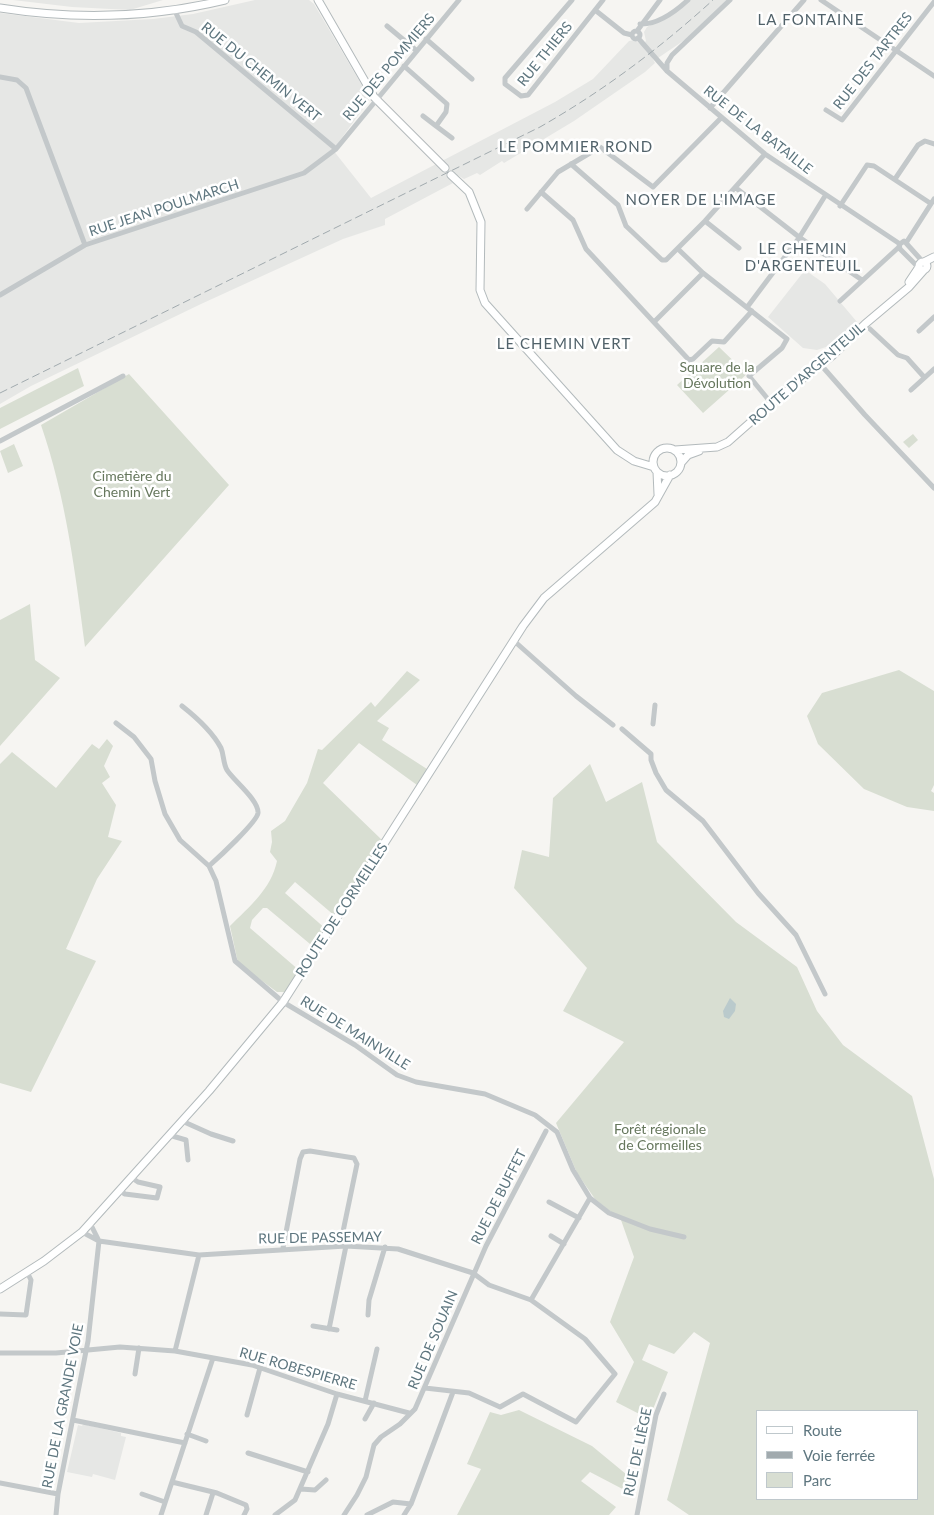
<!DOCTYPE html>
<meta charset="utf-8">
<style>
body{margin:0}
#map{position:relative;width:934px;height:1515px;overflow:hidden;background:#f6f5f2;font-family:Lato,sans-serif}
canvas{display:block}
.legend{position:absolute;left:756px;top:1410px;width:162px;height:90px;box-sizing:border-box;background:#fff;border:1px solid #bfc8cc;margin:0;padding:6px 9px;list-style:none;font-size:15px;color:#5e767f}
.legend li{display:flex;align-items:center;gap:10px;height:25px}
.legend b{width:25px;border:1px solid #bfc8cc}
</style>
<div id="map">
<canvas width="934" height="1515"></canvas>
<ul class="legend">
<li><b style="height:6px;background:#fff"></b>Route</li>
<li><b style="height:6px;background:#a1aaae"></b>Voie ferrée</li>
<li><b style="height:14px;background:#d8ded2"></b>Parc</li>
</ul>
</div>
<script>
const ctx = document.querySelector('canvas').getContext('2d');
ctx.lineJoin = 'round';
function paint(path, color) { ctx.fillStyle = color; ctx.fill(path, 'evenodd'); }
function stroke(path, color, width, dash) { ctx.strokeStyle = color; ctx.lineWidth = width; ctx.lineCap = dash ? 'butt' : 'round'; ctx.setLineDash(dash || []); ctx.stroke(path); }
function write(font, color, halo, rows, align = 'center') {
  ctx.font = font + ' Lato,sans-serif'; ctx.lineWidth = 5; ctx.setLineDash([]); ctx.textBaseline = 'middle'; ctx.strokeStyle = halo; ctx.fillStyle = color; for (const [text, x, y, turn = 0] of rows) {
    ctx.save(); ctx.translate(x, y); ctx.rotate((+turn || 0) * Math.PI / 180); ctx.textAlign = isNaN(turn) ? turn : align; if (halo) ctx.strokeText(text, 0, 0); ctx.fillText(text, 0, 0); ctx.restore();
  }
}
const built = new Path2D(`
 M13,0H163L130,10L72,7Z
 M255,0H309L314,4L370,99L333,150L371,198L555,102L593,79L629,41L634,40L642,45L646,41L644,32L647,27L691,0H727L686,39L658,58L652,57L655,63L645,72L574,121L504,163L502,161L480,175L477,173L464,179L454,173L447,176L453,183L385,219V225L343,239L201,304L31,386L0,404V13L79,23L153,19L193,14Z
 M805,270L825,284L857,322L826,347L817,350L803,348L768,317Z
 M83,1424L121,1433V1436L126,1437L115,1480L93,1474L92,1477L67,1472L78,1425L82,1426Z`);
const green = new Path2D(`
 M719,347L747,374L703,413L677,385Z
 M78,368L84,386L0,429V408Z
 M129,374L229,485L85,647C75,570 66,498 41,425Z
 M913,434L918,440L909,448L903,442Z
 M14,444L23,466L8,473L0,451Z
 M30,604L35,660L60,678L0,746V620Z
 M899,670L934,691V785L931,791L934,793V811L907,807L864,789L818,744L807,716L822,693Z
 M407,671L420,680L377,721L389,728L382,740L427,769L417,785L359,743L323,783L382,840L335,916L295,882L285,893L327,930L316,949L267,908H263L252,920L250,928L300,971L285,992H277L238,963L230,926C250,906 271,889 277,861L270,852L272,842L271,831L285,821L307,783L318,749L322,750L371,702L375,707Z
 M107,739L113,746L104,766L110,777L102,783L116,805L108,837L122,841L97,879L66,949L96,961L31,1092L0,1083V764L12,752L56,788L92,744L99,749Z
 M590,764L606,802L642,782L657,842L736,922L797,967L817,1011L843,1045L912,1096L934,1179V1515H689L667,1500L710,1343L694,1332L674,1354L649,1344L642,1360L668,1372L649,1419L616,1402L634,1362L610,1322L634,1257L621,1220L595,1199L577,1173L556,1123L624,1042L563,1011L587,968L514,888L522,850L549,857L553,798ZM758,1411H918V1499H758Z
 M519,1410L592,1446L632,1479L634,1495L590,1472L581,1481L616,1507L609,1515H457L481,1469L467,1464L490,1412L501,1415Z`);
const water = new Path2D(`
 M730,998L736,1004L735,1011L729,1019L724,1017L723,1011Z`);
const minor = new Path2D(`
 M572,0L505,78V84L521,96L528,95L603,0
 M821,0L934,76
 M595,10L624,33L632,35
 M175,11L182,26L196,32L336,149
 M640,24C658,25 675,12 688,0
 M387,26L417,51
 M632 35a4 4 0 1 1 8 0a4 4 0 1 1-8 0Z
 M637,31L660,0
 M638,38L667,71L765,154L900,244L904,241L906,243L923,262
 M426,39L472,79
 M404,66L447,104L446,112L436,126L452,138
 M667,71V63L672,55L730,0
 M0,77L17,80L26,88L85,245
 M710,108L804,0
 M826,110L842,120L934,2
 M423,116L436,126
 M571,164L618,205L626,226L662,260H666L705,221L765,154
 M895,179L918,145L925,141L934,144
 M736,188L799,237L862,280
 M541,192L573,220L586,249L689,360L693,359L712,341L724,342L752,311
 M840,206L867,165L874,166L930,203
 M527,209L558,172L600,147L653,187L721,118
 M705,221L739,248
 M906,243L934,199
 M899,244L900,249L917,266L919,265
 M678,249L703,273L787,339L782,348L749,376L772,404
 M0,295L85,245L304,173L336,149L459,0
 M840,301L899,247
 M748,306L799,238L825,196
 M654,322L703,273
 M870,329L898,355L907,358L924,377
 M919,331L934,317
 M821,365L865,415L934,488
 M911,390L934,369
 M0,441L123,376
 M513,640L576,696L613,725
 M182,706C196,717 212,731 221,748C224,755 223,763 227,770C233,780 259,800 258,813C257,822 218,858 209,866
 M116,723L134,737L151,759L155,781L165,814L180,840L209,866L216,881L235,961L283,1002L355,1045L397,1075L416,1082L485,1094L535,1115L557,1132L573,1170L590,1198L609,1213L650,1229L684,1237
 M653,724L655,705
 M622,729L651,754V760L656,773L666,790L703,821L758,893L796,935L825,994
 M182,1121L211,1134L233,1141
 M169,1135L186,1140L188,1160
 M120,1191L125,1194L157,1198L160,1187L138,1182L132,1178
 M549,1202L579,1218
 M82,1232L99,1241L199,1255L346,1246L398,1249L473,1273L489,1285L531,1300L585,1339L615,1374L576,1422L523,1394L500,1407L469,1393L425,1388
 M551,1236L564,1244
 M283,1248L300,1159L303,1152L310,1151L354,1158L357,1164L340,1246
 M531,1300L590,1198
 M0,1314L26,1315L31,1280L27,1272
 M368,1315L369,1300L385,1247
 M313,1326L337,1330
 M329,1329L346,1246
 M175,1351L199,1255
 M0,1353H56L120,1347L175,1351L252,1365L337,1394L409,1413
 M135,1374L139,1348
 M365,1401L377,1349
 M247,1415L260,1368
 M365,1419L374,1403
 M73,1420L185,1443
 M187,1434L206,1441
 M248,1453L308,1472
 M172,1482L217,1493L246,1505L247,1509L244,1515
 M0,1483L58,1494
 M301,1489L315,1490L326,1480
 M142,1494L165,1502
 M56,1515L58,1494L88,1341L99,1241L90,1223
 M161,1515L213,1358
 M206,1515L213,1493
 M275,1515L295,1500L328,1424L337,1394
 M344,1515L357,1495L366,1477L374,1445L381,1437L400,1424L415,1409L486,1246L546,1131
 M367,1515L393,1502L411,1504
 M404,1515L411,1504L453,1392
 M637,1515L656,1415L664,1394`);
const major = new Path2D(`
 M318,0L374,97L445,168
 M0,8C76,20 150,18 225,0
 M451,175L469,192L481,222L480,290L485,303L617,450L634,461L654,467
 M924,262L934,257
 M919 266a4 4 0 1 1 8 0a4 4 0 1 1-8 0Z
 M909,282L919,267
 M653 462a14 14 0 1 1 28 0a14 14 0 1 1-28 0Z
 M675,450L717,447L728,442L779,397L832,356L865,324L909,287L924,270
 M681,463L688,455L699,451
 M657,472L658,494
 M0,1289L44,1261L82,1232L209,1091L283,1002L523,626L544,598L655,502L670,475`);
const rail = new Path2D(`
 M0,393L540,127C603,91 659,49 713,0`);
const streetNames = [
 ["RUE THIERS",545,54,-51],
 ["RUE DES TARTRES",873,61,-52],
 ["RUE DES POMMIERS",389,67,-50],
 ["RUE DU CHEMIN VERT",261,72,39],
 ["RUE DE LA BATAILLE",758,130,38],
 ["RUE JEAN POULMARCH",164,208,-18],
 ["ROUTE D'ARGENTEUIL",807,374,-41],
 ["ROUTE DE CORMEILLES",342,910,-57],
 ["RUE DE MAINVILLE",355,1033,32],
 ["RUE DE BUFFET",499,1197,-63],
 ["RUE DE PASSEMAY",320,1238,-1],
 ["RUE DE SOUAIN",433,1340,-67],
 ["RUE ROBESPIERRE",298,1369,16],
 ["RUE DE LA GRANDE VOIE",63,1406,-79],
 ["RUE DE LIÈGE",638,1452,-78]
];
const parkNames = [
 ["Square de la",717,367],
 ["Dévolution",717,383],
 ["Cimetière du",132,476],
 ["Chemin Vert",132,492],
 ["Forêt régionale",660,1129],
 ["de Cormeilles",660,1145]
];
const neighbourhoodNames = [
 ["LA FONTAINE",811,20],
 ["LE POMMIER ROND",576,147],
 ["NOYER DE L'IMAGE",701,200],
 ["LE CHEMIN",803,249],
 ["D'ARGENTEUIL",803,266],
 ["LE CHEMIN VERT",564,344]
];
paint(built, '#e6e7e5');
paint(green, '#d8ded2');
paint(water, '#bacacc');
stroke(major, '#b3babc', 9);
stroke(minor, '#c3c8ca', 5);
stroke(major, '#fff', 7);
stroke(rail, '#a1aaae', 1, [8, 4]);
write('14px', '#5e767f', '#fff', streetNames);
write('14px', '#66775d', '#fff', parkNames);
ctx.letterSpacing = '1px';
write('15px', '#51626a', '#fff', neighbourhoodNames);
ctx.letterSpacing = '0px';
</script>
